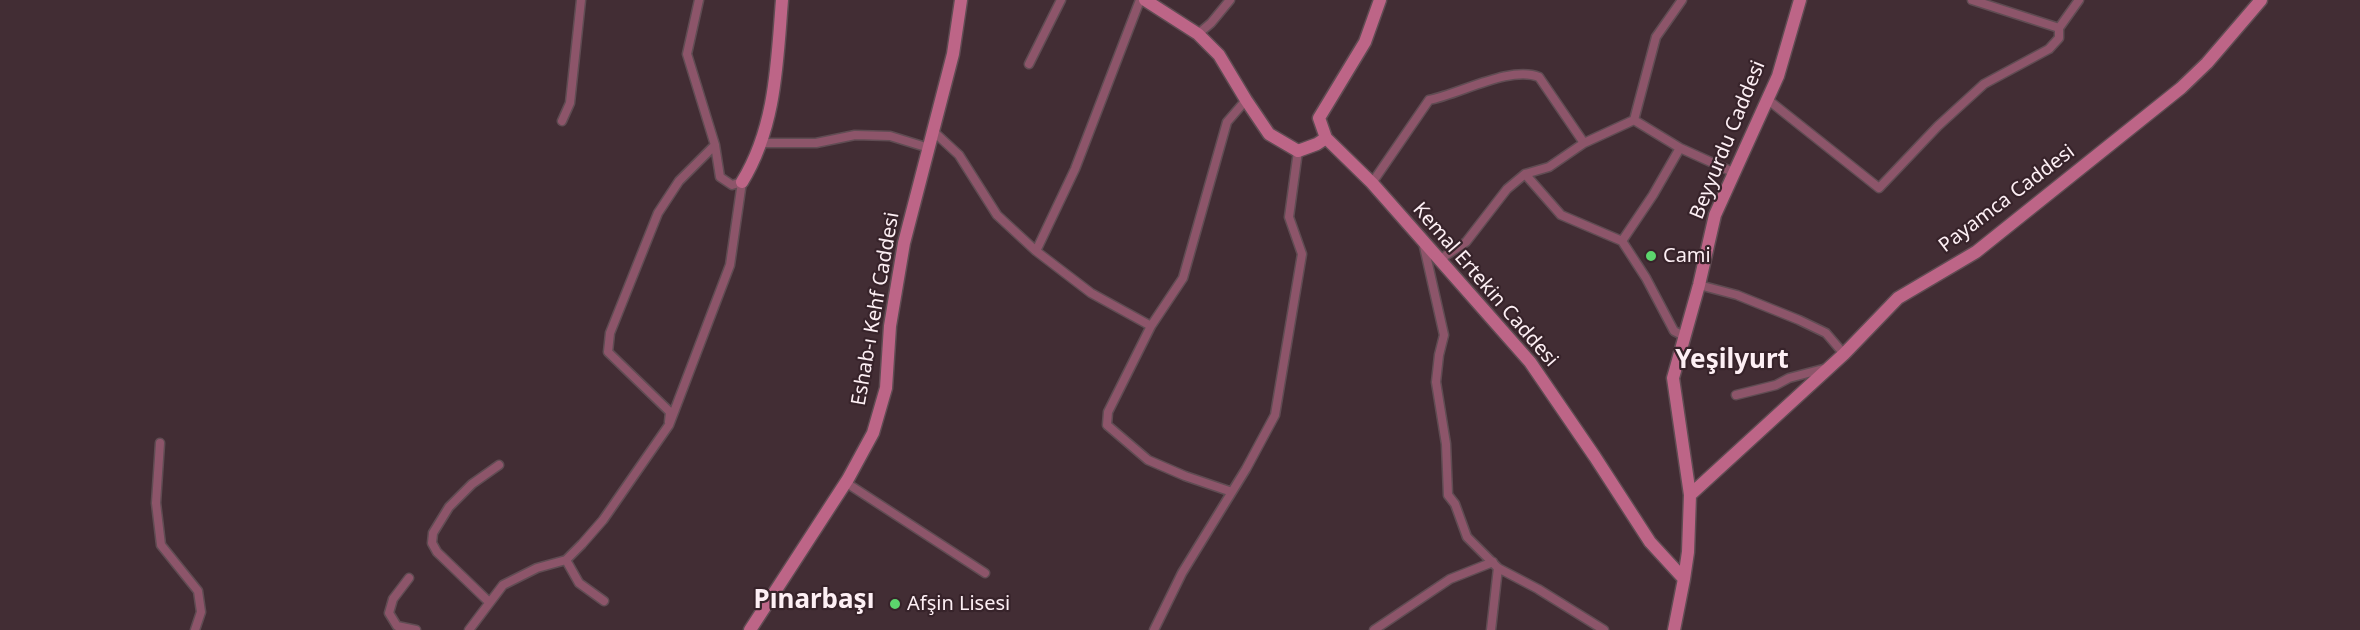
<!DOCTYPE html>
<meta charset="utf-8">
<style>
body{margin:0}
canvas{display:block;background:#422d34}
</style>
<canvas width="2360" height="630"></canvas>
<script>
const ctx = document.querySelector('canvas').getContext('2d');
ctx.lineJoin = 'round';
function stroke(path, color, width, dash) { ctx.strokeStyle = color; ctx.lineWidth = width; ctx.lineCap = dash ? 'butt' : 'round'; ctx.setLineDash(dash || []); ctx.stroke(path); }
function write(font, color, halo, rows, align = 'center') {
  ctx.font = font + ' "Noto Sans",sans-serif'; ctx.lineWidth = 4.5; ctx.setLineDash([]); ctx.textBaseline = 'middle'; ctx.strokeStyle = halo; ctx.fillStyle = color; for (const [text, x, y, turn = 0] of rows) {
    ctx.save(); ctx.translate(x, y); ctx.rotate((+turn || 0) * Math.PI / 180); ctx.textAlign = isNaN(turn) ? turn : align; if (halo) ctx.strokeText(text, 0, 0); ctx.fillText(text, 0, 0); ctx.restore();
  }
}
const street = new Path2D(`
 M1972,0L2059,28L2079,0
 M1198,34L1211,23L1230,0
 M1029,64L1061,0
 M1767,99L1879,188L1938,126L1984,84L2049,49L2059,38V28
 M1634,120L1680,148L1735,173
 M562,121L570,103L581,0
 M933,131L959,155L997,215L1036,251L1091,293L1151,326L1183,278L1227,122L1246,100
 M759,143H816L855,135L890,136L929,148
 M1525,174L1561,215L1622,241L1646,278L1674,331L1684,336
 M1372,183L1429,100C1460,94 1511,65 1539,77L1584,143
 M1622,241L1653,195L1680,148
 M1423,242L1444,335L1439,355L1436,382L1446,444L1448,495L1455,504L1467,537L1498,568L1538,589L1604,630
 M1036,251L1075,169L1140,0
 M1439,260L1466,242L1507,189L1525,174L1549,167L1584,143L1634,120L1656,37L1682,0
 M1699,285L1737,295L1799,320L1826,333L1844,354
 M1151,326L1108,412L1107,425L1148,460L1185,476L1232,492
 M1736,395L1776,385L1789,378L1827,368
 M669,422L670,412L608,352L610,333L658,213L679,181L715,145
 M160,443L156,503L161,545L198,591L201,612L195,630
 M845,482L985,573
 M566,560L579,583L604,601
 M409,578L393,599L389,613L397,626L416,630
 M489,602L437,552L432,543L433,533L449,507L472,484L499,465
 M469,630L503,585L537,568L566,560L582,544L603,520L669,425L730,265L742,182L732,185L720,177L715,145L687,54L699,0
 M1154,630L1182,573L1246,469L1275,415L1302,254L1289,217L1298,151
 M1374,630L1450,579L1493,562
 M1491,630L1498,568`);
const secondary = new Path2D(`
 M1145,0L1198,34L1219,55L1246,100L1269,134L1298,151L1317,144L1326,138
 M1380,0L1365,42L1319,118L1326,138L1372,183L1530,362L1595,457L1650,542L1684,579L1674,630
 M742,182C776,127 777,62 782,0
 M1690,495L1844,354L1898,298L1976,252L2181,88L2207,63L2261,0
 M1684,579L1688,552L1690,495L1673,378L1699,285L1715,215L1778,76L1800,0
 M750,630L848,479L873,433L886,388L890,326L904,243L953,54L961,0`);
const markers = [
 [1651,256,6,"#5cd56d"],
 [895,604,6,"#5cd56d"]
];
const streetNames = [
 ["Beyyurdu Caddesi",1728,140,-68],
 ["Payamca Caddesi",2007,199,-37],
 ["Kemal Ertekin Caddesi",1485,285,49],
 ["Eshab-ı Kehf Caddesi",876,309,-80]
];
const poiNames = [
 ["Cami",1663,256],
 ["Afşin Lisesi",907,604]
];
const districtNames = [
 ["Yeşilyurt",1732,361],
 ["Pınarbaşı",814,601]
];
stroke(street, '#604c53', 11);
stroke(secondary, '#604c53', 15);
stroke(street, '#8d556a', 8);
stroke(secondary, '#bd6587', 12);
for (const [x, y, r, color] of markers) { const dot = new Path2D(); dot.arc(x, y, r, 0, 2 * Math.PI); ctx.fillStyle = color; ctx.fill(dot); stroke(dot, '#37232a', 2); }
write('20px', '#fdeff4', '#37232a', streetNames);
write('20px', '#fdeff4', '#37232a', poiNames, 'left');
write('bold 26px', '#fdeff4', '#37232a', districtNames);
</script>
